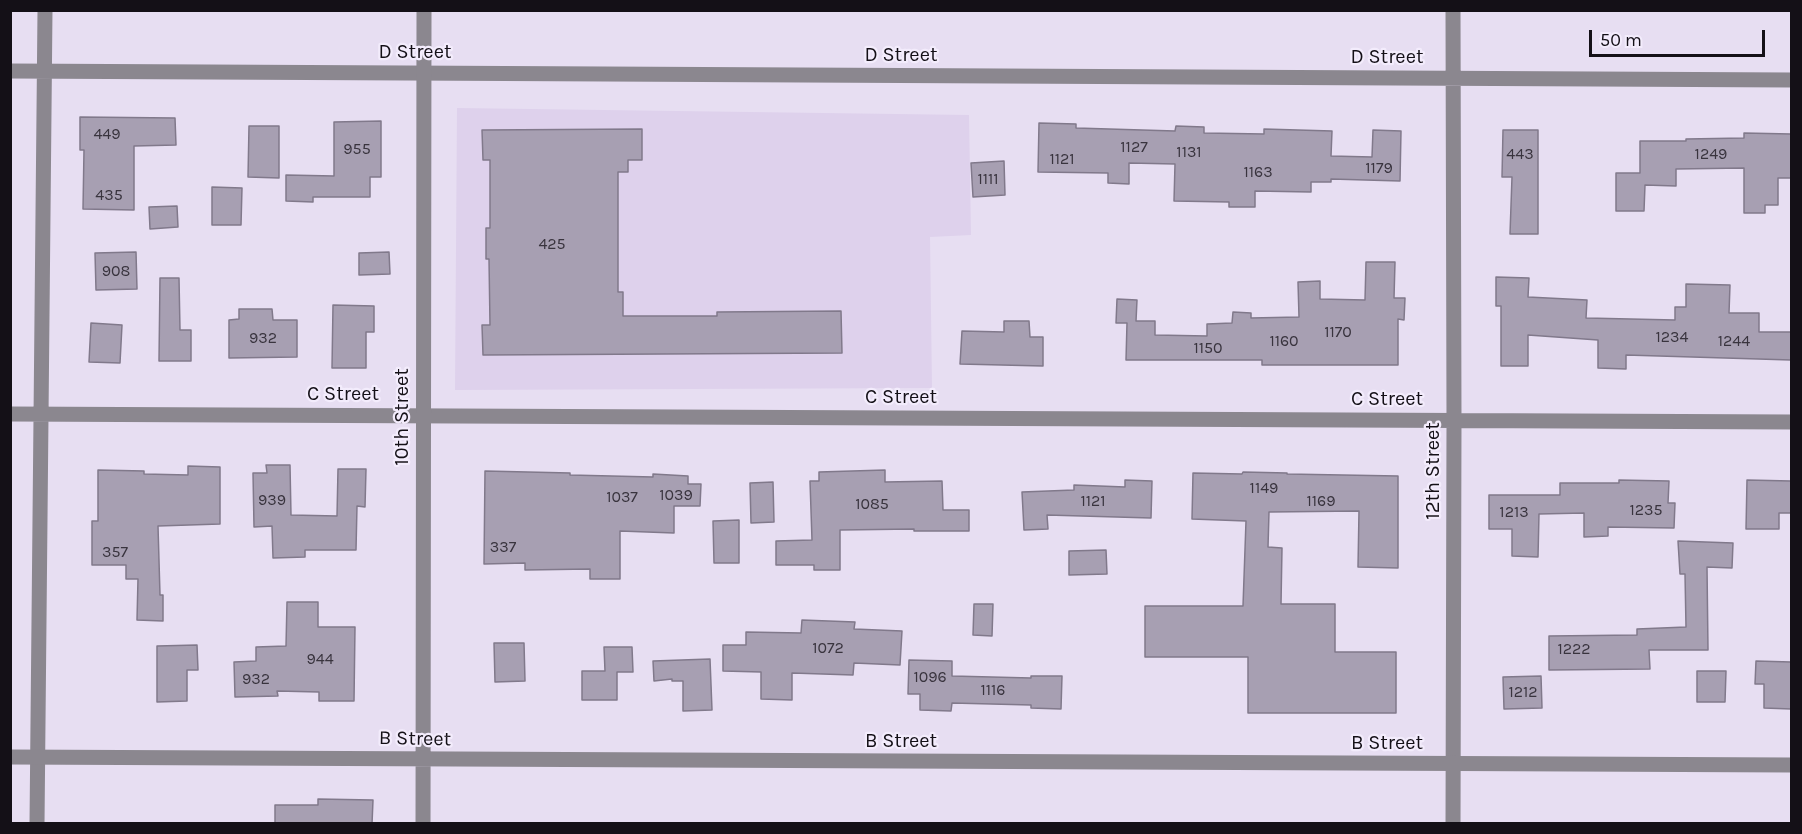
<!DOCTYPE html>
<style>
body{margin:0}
#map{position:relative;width:1802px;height:834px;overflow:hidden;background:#e7def2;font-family:Karla,sans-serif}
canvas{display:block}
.frame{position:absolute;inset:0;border:12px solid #141017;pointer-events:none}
.scale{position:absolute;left:1589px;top:30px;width:176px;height:27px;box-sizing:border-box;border:3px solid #141017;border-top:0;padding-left:8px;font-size:18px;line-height:21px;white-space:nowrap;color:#141017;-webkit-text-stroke:4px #f3ecfc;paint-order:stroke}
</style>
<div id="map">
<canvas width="1802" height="834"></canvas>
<div class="frame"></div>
<div class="scale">50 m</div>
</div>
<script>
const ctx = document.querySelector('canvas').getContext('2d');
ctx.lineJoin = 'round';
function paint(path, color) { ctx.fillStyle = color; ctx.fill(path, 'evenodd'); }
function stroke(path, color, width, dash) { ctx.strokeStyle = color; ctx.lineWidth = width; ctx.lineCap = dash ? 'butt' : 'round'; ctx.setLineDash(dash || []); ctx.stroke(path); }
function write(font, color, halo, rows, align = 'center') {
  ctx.font = font + ' Karla,sans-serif'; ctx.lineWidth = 4.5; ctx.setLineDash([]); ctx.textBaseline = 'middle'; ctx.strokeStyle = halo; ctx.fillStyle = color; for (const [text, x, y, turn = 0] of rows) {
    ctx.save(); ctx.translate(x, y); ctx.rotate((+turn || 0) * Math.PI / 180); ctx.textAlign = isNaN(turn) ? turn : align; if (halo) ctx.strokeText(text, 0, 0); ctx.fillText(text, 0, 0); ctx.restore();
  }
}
const built = new Path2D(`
 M457,108L969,115L971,235L930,237L932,388L455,390Z`);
const building = new Path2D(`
 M80,117L175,118L176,145L134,146V210L83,209L84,150H80Z
 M381,121V177H370V197H313V202L286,201V175L334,176V122Z
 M1039,123L1076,124V128L1175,131L1176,126L1204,127V133L1264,134V129L1332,131L1331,156L1372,157L1373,130L1401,131L1400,181L1331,179V182H1311V192L1255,191V207H1229V202L1174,201L1175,164L1129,163V184L1108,183V173L1038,172Z
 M249,126H279V178L248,177Z
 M642,129V160H628V172H618V292H623V316H717V312L841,311L842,353L483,355L482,325H490L489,259H486V228H490V160H483L482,130Z
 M1503,130H1538V234H1510L1512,177H1502Z
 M1744,133L1791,134V178H1778V205H1765V213H1744V168L1676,169V186L1645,185L1644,211H1616V173H1640V141H1686V139L1744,138Z
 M1004,161L1005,195L973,197L971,163Z
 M212,187L242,188L241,225H212Z
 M177,206L178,227L150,229L149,207Z
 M136,252L137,289L96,290L95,253Z
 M389,252L390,274L359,275V253Z
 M1366,262H1395L1394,298H1405L1404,320L1398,319V365H1262V360H1126L1127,323H1116L1117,299L1137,300L1136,321H1155V335L1207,336V324L1232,323L1233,312L1251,313V318L1299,317L1298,282L1320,281V299L1365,300Z
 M1496,277L1529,278L1528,297L1587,300L1586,318L1675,320V307H1686V284L1730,285L1729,313H1759V332H1791V360L1626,355V369L1598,368V340L1528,335V366H1501V306H1496Z
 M160,278H179L180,330H191V361H159Z
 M333,305L374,306V332H366V368H332Z
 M239,309H272L273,320H297V357L229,358V320L239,319Z
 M1004,321H1029L1030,337H1043V366L960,364L962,331L1004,332Z
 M91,323L122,325L120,363L89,362Z
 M266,465H290L291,515L337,516L338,469H366L365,507L357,506L356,550H305V557L273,558L272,526L254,527L253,473H267Z
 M188,466L220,467V524L158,526L160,595H163V621L137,620L138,579H126V565H92V521H98V470L144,471V474L188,475Z
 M885,470V482L942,481L943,510H969V531H914V529L840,530V570H814V565H776V541L812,540L810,481H819V472Z
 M485,471L570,473V475L653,477V474L688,476V484H701L700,506H674V533L620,531V579H590V569L525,570V563L484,564Z
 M1243,472L1287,473V474L1398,476V568L1358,567L1359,511L1269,512L1268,547L1282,548L1281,604H1335V652H1396V713H1248V657H1145V606H1243L1246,521L1192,519L1193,473L1242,474Z
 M1125,480L1152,481L1151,518L1047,515L1048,529L1024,530L1022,492L1074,490V485L1125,487Z
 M1619,480L1669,481L1668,503H1675L1674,528L1608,527V536L1584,537V513L1539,514L1538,557L1512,556V529H1489V495H1560V483H1619Z
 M1747,480L1791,481V513H1779V529H1746Z
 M773,482L774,522L751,523L750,483Z
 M739,520V563H714L713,521Z
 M1678,541L1733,543L1732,568L1707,567L1708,650H1649L1650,669L1549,670V636L1637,635V629L1686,627L1685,574H1680Z
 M1106,550L1107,574L1069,575V551Z
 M287,602H318V627H355L354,701H319V692L277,691L278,696L235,697L234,662L256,661V647L286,646Z
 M974,604H993L992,636L973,635Z
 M802,620L855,622L854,629L902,631L900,665L854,663L853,675L792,673V700L761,699V672L723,671V645H746V632L801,633Z
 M494,643H524L525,681L495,682Z
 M197,645L198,670H187V701L157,702V646Z
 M604,647H632L633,672H617V700H582V671H605Z
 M710,659L712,710L683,711V681H672V679L654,681L653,661Z
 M909,660L952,661V676L1031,678V676H1062L1061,709L1031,708V705L952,703L951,711L920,710V694H908Z
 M1756,661L1791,662V709L1764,708V684H1755Z
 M1697,671H1726L1725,702H1697Z
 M1541,676L1542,708L1504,709L1503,677Z
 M318,799L373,800L372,824H275V805H318Z`);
const minor = new Path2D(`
 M10,71L1792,80
 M10,414L1792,422
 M37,824L45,10
 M1453,824L1454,421L1453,10`);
const tertiary = new Path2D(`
 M10,757L1792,765
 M423,824L424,10`);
const numberNames = [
 ["449",107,134],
 ["1127",1134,147],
 ["955",357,149],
 ["1131",1189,152],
 ["443",1520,154],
 ["1249",1711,154],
 ["1121",1062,159],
 ["1179",1379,168],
 ["1163",1258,172],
 ["1111",988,179],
 ["435",109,195],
 ["425",552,244],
 ["908",116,271],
 ["1170",1338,332],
 ["1234",1672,337],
 ["932",263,338],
 ["1160",1284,341],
 ["1244",1734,341],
 ["1150",1208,348],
 ["1149",1264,488],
 ["1039",676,495],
 ["1037",622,497],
 ["939",272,500],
 ["1121",1093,501],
 ["1169",1321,501],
 ["1085",872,504],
 ["1235",1646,510],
 ["1213",1514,512],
 ["337",503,547],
 ["357",115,552],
 ["1072",828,648],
 ["1222",1574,649],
 ["944",320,659],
 ["1096",930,677],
 ["932",256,679],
 ["1116",993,690],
 ["1212",1523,692]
];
const streetNames = [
 ["D Street",415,52],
 ["D Street",901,55],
 ["D Street",1387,57],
 ["C Street",343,394],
 ["C Street",901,397],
 ["C Street",1387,399],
 ["10th Street",402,417,-90],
 ["12th Street",1433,471,-90],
 ["B Street",415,739,1],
 ["B Street",901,741],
 ["B Street",1387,743]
];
paint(built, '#ded1ec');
paint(building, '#a79fb2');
stroke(building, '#81798b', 1.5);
stroke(minor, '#8b878f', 15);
stroke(tertiary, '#8b878f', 15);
write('16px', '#39343e', null, numberNames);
write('20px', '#141017', '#f3ecfc', streetNames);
</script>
